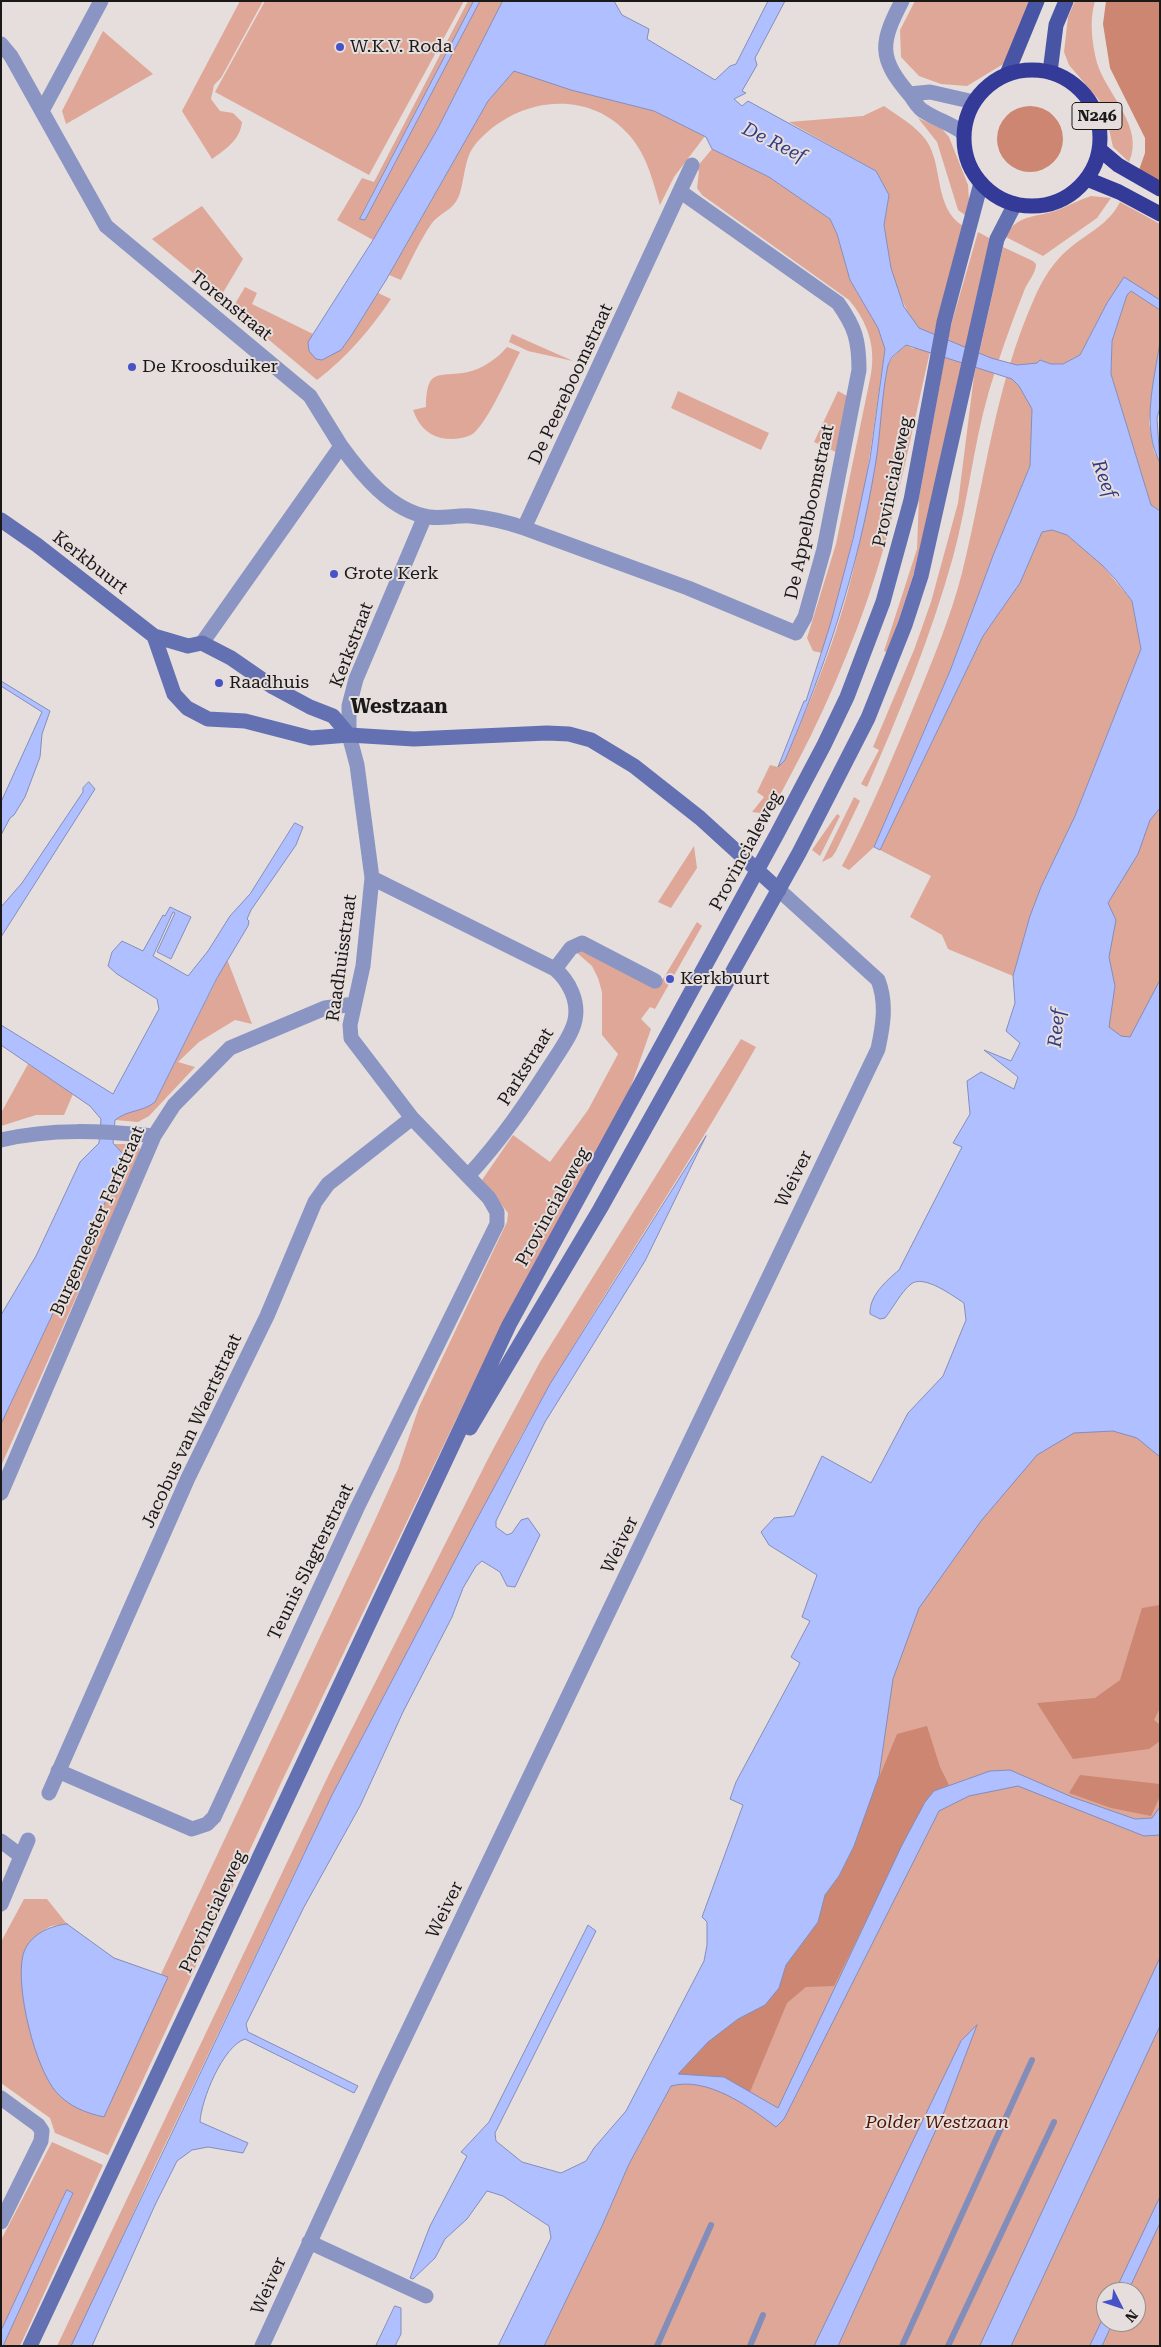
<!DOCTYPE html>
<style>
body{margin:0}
#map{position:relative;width:1161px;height:2347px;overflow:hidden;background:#e5dedc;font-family:"Roboto Serif",serif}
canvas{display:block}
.frame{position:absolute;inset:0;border:2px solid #1b1818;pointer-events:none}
.north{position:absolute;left:1096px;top:2282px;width:50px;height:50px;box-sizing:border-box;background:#e5dedc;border:1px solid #948f8e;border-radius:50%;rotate:131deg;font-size:14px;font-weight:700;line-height:20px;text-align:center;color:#1b1818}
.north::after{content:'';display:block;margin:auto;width:18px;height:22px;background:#4752c7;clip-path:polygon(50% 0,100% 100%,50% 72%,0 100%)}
</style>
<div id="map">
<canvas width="1161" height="2347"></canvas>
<div class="frame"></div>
<div class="north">N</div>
</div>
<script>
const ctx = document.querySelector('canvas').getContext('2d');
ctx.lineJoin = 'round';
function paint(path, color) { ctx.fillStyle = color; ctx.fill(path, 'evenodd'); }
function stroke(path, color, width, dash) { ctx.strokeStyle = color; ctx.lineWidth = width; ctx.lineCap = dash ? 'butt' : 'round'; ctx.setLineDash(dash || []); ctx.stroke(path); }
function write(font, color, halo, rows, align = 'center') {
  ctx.font = font + ' "Roboto Serif",serif'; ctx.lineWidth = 4; ctx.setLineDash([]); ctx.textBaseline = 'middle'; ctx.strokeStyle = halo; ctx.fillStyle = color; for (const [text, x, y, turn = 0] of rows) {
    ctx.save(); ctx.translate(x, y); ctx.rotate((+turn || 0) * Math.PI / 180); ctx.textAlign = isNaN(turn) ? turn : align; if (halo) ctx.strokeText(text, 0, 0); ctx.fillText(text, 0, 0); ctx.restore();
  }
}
const green = new Path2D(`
 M240,1H263L221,78L214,85L211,99L220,111L233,113L242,122C240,140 226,149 212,159L182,111Z
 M265,1H464L369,175L215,92Z
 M468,1H474L360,218L365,220L480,1H503L437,130L373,240L337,220L362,178L374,182Z
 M915,1H1030L1005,63L967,86L941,84L919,76L901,57L900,30Z
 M1075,1H1095C1089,21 1092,43 1097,63C1107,95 1145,127 1129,162L1113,147L1107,120L1099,100L1069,65L1064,52L1068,17Z
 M103,31L153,74L66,124L62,111Z
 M514,71L571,90L654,111L705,136L674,177L660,205C653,181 647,156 630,136C587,86 513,98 474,146C462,162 465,191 455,203C449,211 438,215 432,223C420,240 411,261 401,280L389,275L488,101Z
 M884,106C898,116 916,126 926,140C944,166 933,207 963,226C952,265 941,304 932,343C912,429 896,518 867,601C841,675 808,747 769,814L752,812L764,797L757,792L770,765L778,767L785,760C815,692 843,622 858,549C871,488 875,425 888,365L893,357L906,345L914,349L909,315L897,289L891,268L884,225L889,195L876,171L789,122L863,116Z
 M918,118L942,129L949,137L968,185L969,200L965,215L958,210L937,142Z
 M712,149L769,177L830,219L837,234L850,280L878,328L885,349L866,481L843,580L822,653L813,651L807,638L836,544L871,374C876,346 867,321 849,300L702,195L697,188L699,171L696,168Z
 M1091,196L1111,198L1097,218L1043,256L1006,237C1014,215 1037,217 1055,211C1067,207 1078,200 1091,196Z
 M1120,202L1160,224V300L1124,278L1107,303L1080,355L1063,364H1051L1040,360L1019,386L1032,409L1030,466L994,553L950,671L874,847L849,870L842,866C870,813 893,757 916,701C933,659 951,616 962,573C985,481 995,386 1034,299C1042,280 1054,260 1071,247C1089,232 1108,225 1120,202Z
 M202,206L243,259L221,296L152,239Z
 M978,232L991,239L927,533L888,653L884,651L917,549L919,498L950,329Z
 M1003,247L1033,261L1036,264C1036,274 1027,282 1024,291C1011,324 999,357 989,391C973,446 968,503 953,557C931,636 900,712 867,787L861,784L879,750L873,747L914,650L931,602L958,503L974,376Z
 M245,287L257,293L252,304L313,334L309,351L341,350L378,293L391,299C370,330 347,357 317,380L232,309Z
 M1131,291L1160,310V342L1149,423L1154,452L1160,463V511L1151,505L1111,374L1112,341L1127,295Z
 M512,334L573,361L528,351L509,342Z
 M507,347L520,352C511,369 486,427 471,435C462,439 451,440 441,438C426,434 418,424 413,410L426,407C427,366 438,378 468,372C482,369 498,358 507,347Z
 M678,391L769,433L761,450L671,408Z
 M838,391L849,397L838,453L814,442Z
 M1052,530L1067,535L1102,565L1132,601L1141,649L1075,816L1041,887L1030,916L1013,976L948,949L942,935L910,917L931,876L880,850L983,636L1020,583L1042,532Z
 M854,797L860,801L836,851L832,857L822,862Z
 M1160,807V2346H544L602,2226L629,2164L887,1675L1109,961L1108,903L1150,820ZM1106,2292H1136V2322H1106Z
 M837,814L840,816L820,856L812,850Z
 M694,846L697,868L671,908L658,902Z
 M697,922L702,926L655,1009L650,1007L641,1019L651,1029L629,1092L502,1326L463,1405L281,1783L108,2155L55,2133L50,2118L1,2083V1942L24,1899H47L67,1924L51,1926L41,1932L168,1977L161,1974L376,1518L398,1469L419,1407L507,1222L508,1213L482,1180L513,1135L550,1162L588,1110L618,1054L602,1035V992L598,978L592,966L576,952L582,949L663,979Z
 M227,959L252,1024L235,1020L199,1042L178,1062L195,1067L149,1116L138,1122L115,1120C127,1110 142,1111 155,1102Z
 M741,1039L756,1047C681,1180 594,1305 520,1438L332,1795L152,2172L73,2346H57L330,1772L490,1455L540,1362Z
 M28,1064L73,1094L64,1115H36L1,1126V1113Z
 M113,1144H136L140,1149L138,1158L1,1466V1424L125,1160L123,1154Z
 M52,2142L103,2165L20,2346H3L73,2193L67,2190L1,2331V2240Z`);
const forest = new Path2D(`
 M1106,1H1160V182L1139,170L1145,153V138L1110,68L1103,24Z
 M997 139a33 33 0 1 1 66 0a33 33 0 1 1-66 0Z
 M1160,1605V1708L1154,1720L1160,1725V1741L1149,1749L1073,1759L1037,1703L1095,1698L1120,1680L1142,1608Z
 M927,1726L940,1767L949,1785L934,1791L925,1802L834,1986L806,1987L787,2003L750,2092L724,2077L677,2074L708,2042L738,2019L765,2005L779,1988L786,1965L818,1922L825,1895L839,1876L854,1846L864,1814L897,1734Z
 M1080,1775L1160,1784V1796L1151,1816L1111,1808L1069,1793Z`);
const water = new Path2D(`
 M474,1H480L365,220L360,219Z
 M503,1H614L622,15L649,29L647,39L715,80L730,66L736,64L768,1H785L755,58L757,65L742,91L746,93L734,99L742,106L748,101L876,171L889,195L884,225L891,268L904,307L919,328L991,358L1017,365L1037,363L1040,360L1051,364H1063L1080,355L1107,303L1124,277L1160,300V310L1131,291L1127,295L1112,341L1111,374L1151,505L1160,511V808L1150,820L1138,854L1108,903L1116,920L1109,957L1115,986L1109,1027L1121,1036L1130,1037L1160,980V1457L1137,1438L1113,1431L1074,1433L1037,1455L981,1521L919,1608L893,1679L879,1776L854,1846L839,1876L825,1895L818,1922L786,1965L779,1988L765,2005L738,2019L708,2042L678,2074L724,2077L778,2108L902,1845L925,1802L934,1791L990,1771L1010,1770L1072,1797L1135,1819L1152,1818L1160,1807V1835L1144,1836L1018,1786L969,1796L939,1811L784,2119L776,2127C750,2107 707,2076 671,2086L629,2164L602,2226L544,2346H498L551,2238L549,2226L503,2196L487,2191L467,2219L445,2239L435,2258L413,2279L410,2278L430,2226L467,2156L461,2152L489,2122L588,1925L596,1931L495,2133L496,2141L522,2162L561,2173L586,2161L594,2148L626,2111L704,1961L707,1945V1922L702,1917L743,1805L730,1799L736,1782L800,1663L791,1657L810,1621L802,1617L817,1575L769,1545L761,1532L774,1518L794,1516L822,1456L871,1483L908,1413L943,1376L966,1320L964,1303C953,1296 924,1274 911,1284C901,1292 893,1308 885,1318L880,1319L870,1314C869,1296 886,1281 899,1270L962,1147L953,1143L970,1114L967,1081L981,1072L1014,1089L1018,1077L984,1050L1011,1061L1020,1043L1006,1031L1015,1003L1013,976L1030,916L1041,887L1075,816L1141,649L1132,601L1116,580L1102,565L1067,535L1052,530L1042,532L1020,583L983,636L880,850L874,847L950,671L994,553L1030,466L1032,409L1019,386L1012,379L906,345L892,357L888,365C881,398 881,433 875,467C858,569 826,665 785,760L778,767L804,701H806L831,622L853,539L870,459L885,349L878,328L850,280L837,234L830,219L769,177L712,149L706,137L654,111L571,90L514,71L488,101L386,280L351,336L341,350L322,360L316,359L309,351L308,342L373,240L437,130Z
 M1160,342V407L1157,418L1160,463C1141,427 1154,381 1160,342Z
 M1,681L50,711L42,734L40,757L25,797L14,815L10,818L1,835V802L42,712L1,686Z
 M89,782L95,789L1,937V907L22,883L83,792V788Z
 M295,823L303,827L296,845L251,910L247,919L249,921L248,926L217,978L155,1102C143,1112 127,1110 115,1120L113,1143L123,1154L125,1160L1,1424V1315L36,1256L80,1162L99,1143L101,1119L90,1106L1,1045V1025L113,1094L159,1009L157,999L117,974L108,966L112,952L122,941L143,951L163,915L165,916L170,907L191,917L171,959L157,952L175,913L173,912L153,956L188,976L208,951L230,916L250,894Z
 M706,1136L645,1261L545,1422L496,1521V1527L507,1535L512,1533L521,1520L528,1518L540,1535L515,1587L507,1586L500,1572L482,1561L476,1566L463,1588L452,1617L403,1712L360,1806L304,1907L246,2024L248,2032L358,2086L354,2093L245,2039C223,2046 201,2100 200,2122L248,2143L243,2153L208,2147L192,2150L177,2161L155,2205L92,2346H71L332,1795L471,1530L550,1384Z
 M67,1924L114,1958L168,1977L104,2117C86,2113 70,2107 57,2093C35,2069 15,1987 23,1955C28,1936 48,1926 67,1924Z
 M1160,1958V2026L1011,2346H980Z
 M977,2025L944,2112L838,2346H814L961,2041Z
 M67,2190L73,2193L3,2346H1V2331Z
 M1160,2197V2223L1130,2287L1128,2292H1115Z
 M395,2306L401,2308V2334L395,2346H376Z
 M1106,2312V2322H1113L1102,2346H1090Z`);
const stream = new Path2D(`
 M657,2346L711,2225
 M750,2346L763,2315
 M902,2346L1032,2060
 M948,2346L1054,2122`);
const street = new Path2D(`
 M902,1C880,43 878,58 910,95C914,100 918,109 925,112C937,120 950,123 962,132
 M1,44L11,56L106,226L310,396L341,446L202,643
 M909,94L930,92L974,102
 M42,111L101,1
 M341,446C362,475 391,511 429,517C443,519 457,515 471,516C489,518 507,522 524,528L692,165
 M524,528L688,588L796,633L805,617L824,549L859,370C859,340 855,327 838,303L681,192
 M372,878L555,969C569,981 579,1001 575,1020C572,1035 560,1050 552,1063C525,1105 502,1139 468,1176
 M555,969L571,948L582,943L655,981
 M1,1140C52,1128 102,1131 154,1136
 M1,1493L154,1136L174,1105L230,1048L325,1008L354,1004
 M58,1771L192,1829L207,1824L214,1817L357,1508L497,1224V1212L489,1198L412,1118L351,1038L350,1025L363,966L372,878L357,765L349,735V706L356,679L425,516
 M49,1793L188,1478L267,1316L315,1202L328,1184L412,1118
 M1,1841L21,1856
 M1,1904L28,1840
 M1,2098L38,2125L42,2131L41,2141L1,2222
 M309,2242L426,2296
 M262,2346L385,2079L878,1049C883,1026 887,1003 878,980L779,890`);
const secondary = new Path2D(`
 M1,520L37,545L154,636L188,646L202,643L231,658L273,687L310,707L333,716L349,735
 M154,636L174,694L187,708L208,719L245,721L311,738L349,735L414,739L547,733L569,734L591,740L634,766L700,818L779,890
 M470,1428L600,1209L799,853L868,718L905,625L921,576L997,239L1015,204
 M30,2346L509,1325L777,834L824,745L847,697L883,602L911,500L944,322L981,183`);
const primary = new Path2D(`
 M1050,72L1056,25L1066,1
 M1007,74L1037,1`);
const highway = new Path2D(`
 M964 138a68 68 0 1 1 136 0a68 68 0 1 1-136 0Z
 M1099,149L1118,165L1160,189
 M1087,179L1119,192L1160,214`);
const markers = [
 [340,47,5,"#4752c7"],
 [132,367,5,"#4752c7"],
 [334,574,5,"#4752c7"],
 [219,683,5,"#4752c7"],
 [670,979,5,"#4752c7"]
];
const shields = [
 [1097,116,50]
];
const shieldNames = [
 ["N246",1097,116]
];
const poiNames = [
 ["W.K.V. Roda",350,47],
 ["De Kroosduiker",142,367],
 ["Grote Kerk",344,574],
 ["Raadhuis",229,683],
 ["Kerkbuurt",680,979]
];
const streetNames = [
 ["Torenstraat",231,306,39],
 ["De Peereboomstraat",571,384,-65],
 ["Provincialeweg",893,482,-78],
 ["De Appelboomstraat",810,512,-78],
 ["Kerkbuurt",90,563,38],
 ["Kerkstraat",352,645,-69],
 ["Provincialeweg",746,851,-62],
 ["Raadhuisstraat",342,958,-82],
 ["Parkstraat",526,1067,-58],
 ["Weiver",794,1179,-64],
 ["Provincialeweg",553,1207,-61],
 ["Burgemeester Ferfstraat",98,1221,-66],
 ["Jacobus van Waertstraat",192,1431,-65],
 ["Weiver",620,1545,-64],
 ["Teunis Slagterstraat",311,1562,-64],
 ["Weiver",445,1910,-64],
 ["Provincialeweg",213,1912,-65],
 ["Weiver",269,2286,-66]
];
const parkNames = [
 ["Polder Westzaan",937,2123]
];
const waterNames = [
 ["De Reef",774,143,26],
 ["Reef",1104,479,70],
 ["Reef",1057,1028,-84]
];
const quarterNames = [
 ["Westzaan",399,707]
];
paint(green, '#dfa797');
paint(forest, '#cc8672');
paint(water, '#b0bfff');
stroke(water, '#838dba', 1);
stroke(stream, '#838dba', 6);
stroke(street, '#8a95c3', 15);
stroke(secondary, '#6370b2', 15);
stroke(primary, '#4854a4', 15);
stroke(highway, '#333a98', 15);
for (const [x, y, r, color] of markers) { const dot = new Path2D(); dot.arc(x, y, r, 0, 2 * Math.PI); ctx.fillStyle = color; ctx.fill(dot); stroke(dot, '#e5dedc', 2); }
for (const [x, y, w] of shields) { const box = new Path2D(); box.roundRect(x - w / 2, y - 13.5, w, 27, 4); ctx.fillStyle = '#e5dedc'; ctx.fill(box); stroke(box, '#1b1818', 1); }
write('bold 16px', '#1b1818', null, shieldNames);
write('18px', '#1b1818', '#e5dedc', poiNames, 'left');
write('18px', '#1b1818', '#e5dedc', streetNames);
write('italic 18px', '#511200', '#e5dedc', parkNames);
write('italic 19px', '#323b84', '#e5dedc', waterNames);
write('bold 20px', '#1b1818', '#e5dedc', quarterNames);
</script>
